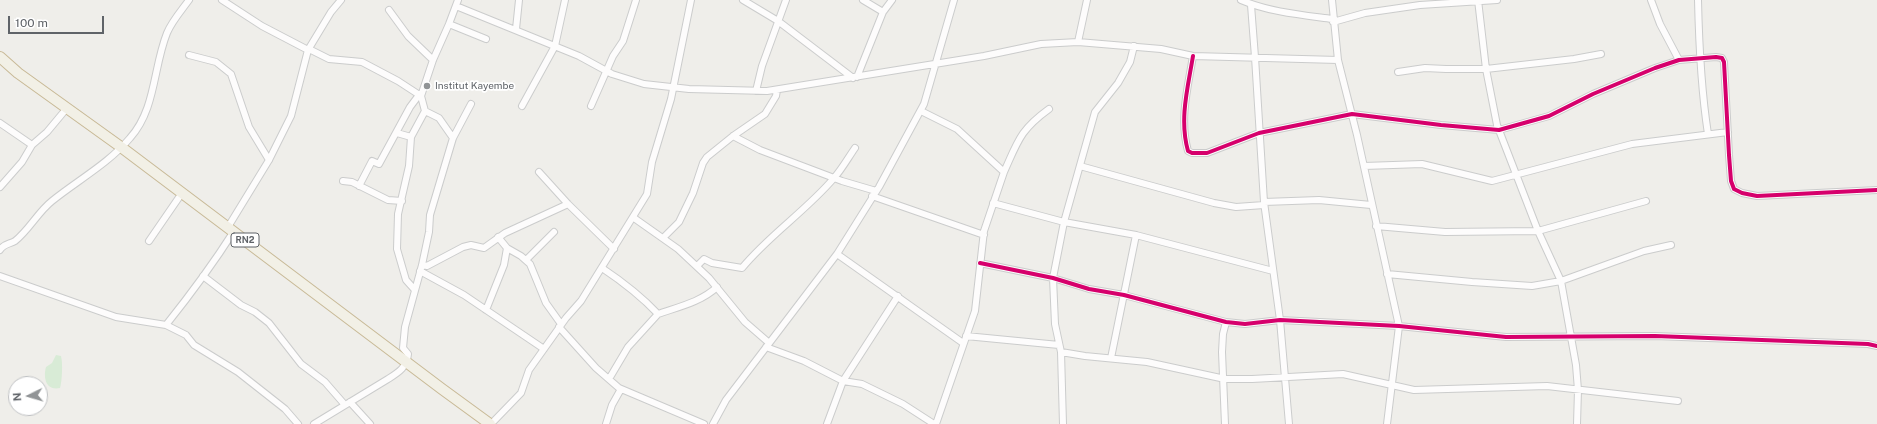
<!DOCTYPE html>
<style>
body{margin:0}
#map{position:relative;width:1877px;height:424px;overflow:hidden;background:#efeeea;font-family:"Public Sans",sans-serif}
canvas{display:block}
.north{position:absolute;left:8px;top:376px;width:40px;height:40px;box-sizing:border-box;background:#fff;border:1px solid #bfc1c3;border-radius:50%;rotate:265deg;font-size:11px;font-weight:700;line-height:16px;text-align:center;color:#5f6368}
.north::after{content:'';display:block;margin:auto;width:14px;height:18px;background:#919496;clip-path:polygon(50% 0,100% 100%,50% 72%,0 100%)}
.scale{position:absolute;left:8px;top:16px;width:96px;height:18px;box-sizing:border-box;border:2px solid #5f6368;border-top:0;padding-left:5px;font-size:12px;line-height:14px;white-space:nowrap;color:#5f6368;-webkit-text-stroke:3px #fff;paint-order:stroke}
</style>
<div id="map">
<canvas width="1877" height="424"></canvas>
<div class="north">N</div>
<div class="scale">100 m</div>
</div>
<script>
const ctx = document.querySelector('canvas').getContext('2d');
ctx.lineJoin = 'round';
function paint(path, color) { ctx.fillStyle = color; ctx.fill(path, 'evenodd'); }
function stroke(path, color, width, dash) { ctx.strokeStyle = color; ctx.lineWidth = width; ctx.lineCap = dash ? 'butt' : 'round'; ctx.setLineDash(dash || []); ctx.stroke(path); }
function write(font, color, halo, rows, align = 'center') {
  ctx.font = font + ' "Public Sans",sans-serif'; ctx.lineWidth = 3.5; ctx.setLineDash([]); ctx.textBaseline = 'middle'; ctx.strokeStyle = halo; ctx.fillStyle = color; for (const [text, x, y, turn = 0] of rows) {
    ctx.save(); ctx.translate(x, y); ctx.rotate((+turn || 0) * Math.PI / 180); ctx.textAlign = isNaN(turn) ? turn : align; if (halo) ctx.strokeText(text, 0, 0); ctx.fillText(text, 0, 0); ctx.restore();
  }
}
const green = new Path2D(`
 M56,355L61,356C63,363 62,382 60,388C46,391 43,378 46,367L52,363Z`);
const minor = new Path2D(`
 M222,0L262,26L308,50
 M743,0L778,21L853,78
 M863,0L883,12
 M1241,0C1269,12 1302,15 1332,19
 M1332,0L1338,60L1357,135L1399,326L1387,424
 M1478,0L1486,69L1497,125L1538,231L1561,281L1576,365L1578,390L1577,424
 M1651,0L1660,24L1679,60
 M1698,0C1699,45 1701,89 1708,134
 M1251,5L1255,57L1264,202L1280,320L1289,424
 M456,6L579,56L612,74L644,84L689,89L767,91L984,56L1041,44L1078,42L1161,49L1193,56L1338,60
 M389,10L408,36L433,60
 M1333,22L1365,13L1420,5L1497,0
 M449,24L486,39
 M516,29L519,0
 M1078,42L1087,0
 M309,49L329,59L362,62L398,81L421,96L425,111L411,137L409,166L398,214L397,249L406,280L415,290
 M189,55L216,62L231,74L249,127L269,160
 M1193,56C1188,87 1179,119 1188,151L1192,153H1207L1259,133L1352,114L1441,125L1499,130L1549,116L1593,94L1655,68L1679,60L1716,57L1722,58L1724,62L1729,155L1731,181L1734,189L1742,193L1757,196L1877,190
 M1398,72L1425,68L1446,69H1486L1574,59L1601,54
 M857,77L883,12L892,0
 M756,91L762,66L786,0
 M421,96L433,60L449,24L458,0
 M522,106L555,46L565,0
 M591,106L613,56L623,41L636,0
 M425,111L439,118L453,138
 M921,111L957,129L1004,172L984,231L975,311L936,424
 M0,123L32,145
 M397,133L411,137
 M733,136L760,150L842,181L876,191
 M1080,166L1214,203L1236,207L1264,205
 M1364,166L1422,164L1492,181L1632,144L1728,132
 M539,172L568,204L614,249
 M1004,172C1018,141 1020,130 1049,109
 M343,181L352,182L388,200L402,201
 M359,186L372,161L379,164L410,107L419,95
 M0,187L22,162L32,145L47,132L67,108
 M872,196L984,235
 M1264,202L1319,200L1371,205
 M993,203L1064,222L1136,235L1273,271
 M634,218L678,249L709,278L745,322L768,342
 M1376,226L1445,232L1538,231L1646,201
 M228,227L269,160L291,116L308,50L331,12L341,0
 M663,238L679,222L693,193L703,163L707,157L733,136L765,114L776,96L777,90
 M149,241L182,193
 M507,248L521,256L530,264L546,303L561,324
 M0,250C3,244 10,244 15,241C29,230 38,212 52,201C78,180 108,164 130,138C156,109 153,68 167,33C172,21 181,11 189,0
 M837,254L963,343
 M526,260L554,232
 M980,263L1053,278L1089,289L1124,295L1226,322L1245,324L1280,320L1399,326L1506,337L1655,336L1868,344L1877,346
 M422,265L427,266L463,247L471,245L484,248L505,233L568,204
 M697,266L704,259L712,263L742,268C769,235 806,211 834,178C842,169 848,158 855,148
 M602,268C623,282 641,296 658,314C678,307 701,302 717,287
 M420,271L464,295L544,349
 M1387,274L1472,282L1532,286L1561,281L1644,251L1671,245
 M0,276L116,317L166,325L186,335L194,345L238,372L285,409L298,424
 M203,276L241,305L255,312L269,323L301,364L325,382L345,405
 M486,310L504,265L507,248L498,237
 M166,325C190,295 213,264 234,231
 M559,327L596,368L619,388L704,424
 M966,336L1059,345
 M766,347L804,361L843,381L862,384L903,404L934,424
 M1061,352L1085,356L1147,362L1225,379H1252L1343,374L1414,390L1547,386L1678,401
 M1111,358L1136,235
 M609,379L628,347L658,314
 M350,402L370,424
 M314,424L388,379C399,372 407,367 408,354L403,348L405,327L422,265L429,232L430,215L453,138L471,104
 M491,424L521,393L529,370L566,318L581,301L647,194L652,162L671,99L691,0
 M606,424L612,405L621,389
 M713,424L726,400L837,254L879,187L924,104L954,0
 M827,424L843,381L898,296
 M1063,424L1061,352L1055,324L1053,278L1064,222L1095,112L1118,83L1130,62L1134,46
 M1225,424L1222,352L1223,334L1226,322`);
const trunk = new Path2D(`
 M0,57L18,73L121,147L442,389L490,424`);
const cycleway = new Path2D(`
 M1193,56C1188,87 1179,119 1188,151L1192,153H1207L1259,133L1352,114L1441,125L1499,130L1549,116L1593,94L1655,68L1679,60L1716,57L1722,58L1724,62L1729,155L1731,181L1734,189L1742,193L1757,196L1877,190
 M980,263L1053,278L1089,289L1124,295L1226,322L1245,324L1280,320L1399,326L1506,337L1655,336L1868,344L1877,346`);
const markers = [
 [427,86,4,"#919496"]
];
const shields = [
 [245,240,28]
];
const shieldNames = [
 ["RN2",245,240]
];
const poiNames = [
 ["Institut Kayembe",435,86]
];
paint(green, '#d8ebd6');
stroke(minor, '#cbcccc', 8);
stroke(trunk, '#c8b996', 12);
stroke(minor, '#fdfcfc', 6);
stroke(trunk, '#f2f0e6', 10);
stroke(cycleway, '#d6006c', 4);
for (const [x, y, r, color] of markers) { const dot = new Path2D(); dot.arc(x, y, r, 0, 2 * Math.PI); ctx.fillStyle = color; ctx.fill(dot); stroke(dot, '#fff', 1.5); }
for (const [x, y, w] of shields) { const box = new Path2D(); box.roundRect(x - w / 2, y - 7, w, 14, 3); ctx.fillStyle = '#fff'; ctx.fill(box); stroke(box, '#5f6368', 1); }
write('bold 9px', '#5f6368', null, shieldNames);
write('10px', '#5f6368', '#fff', poiNames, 'left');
</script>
